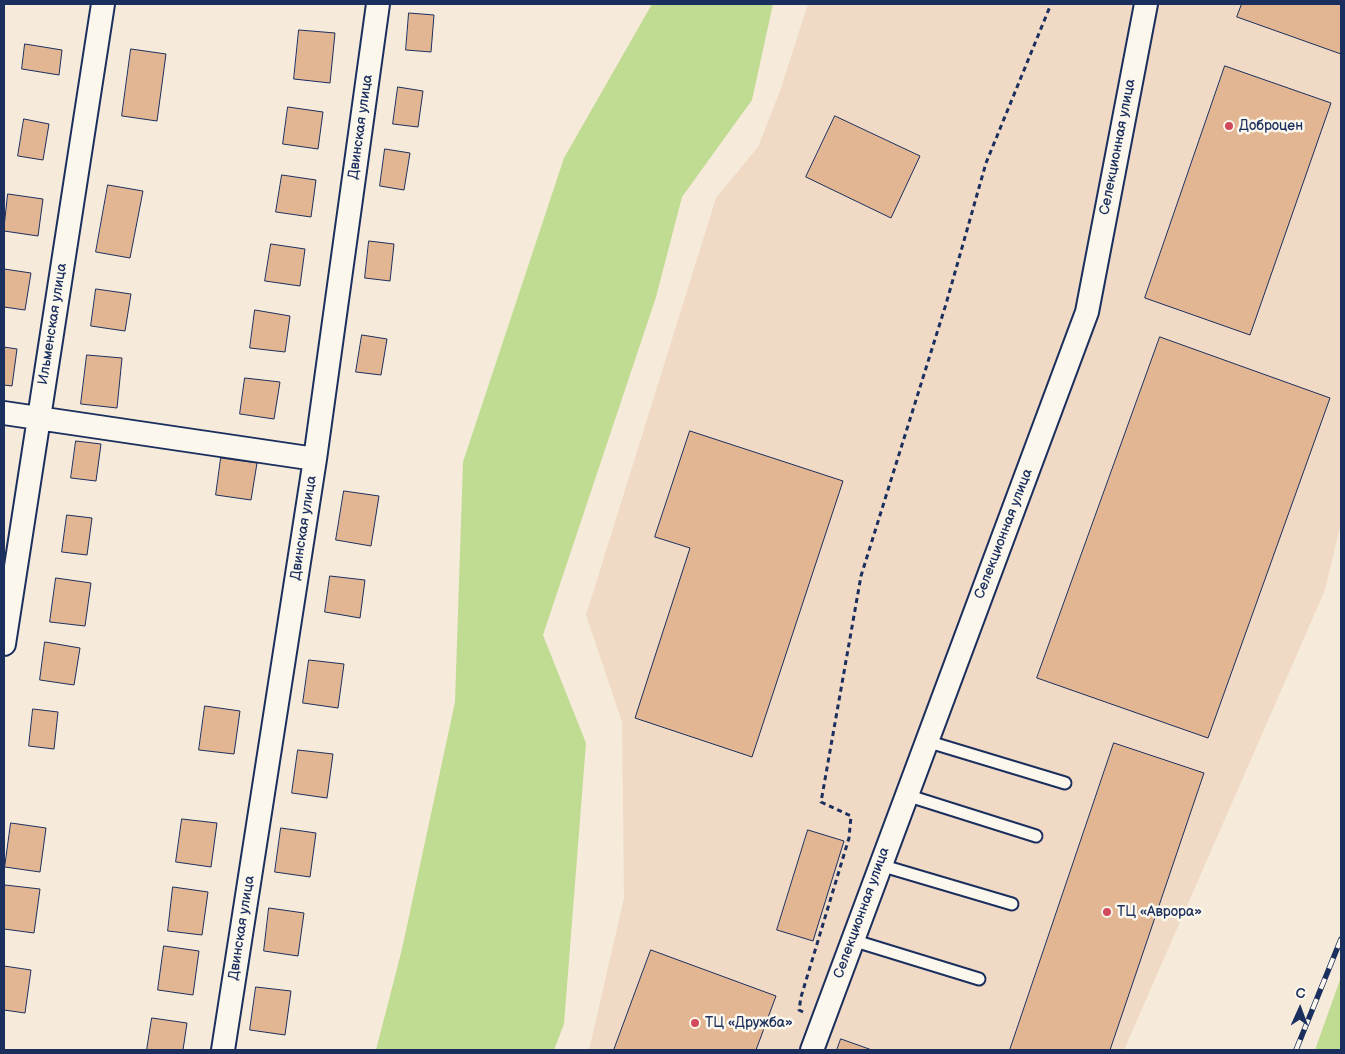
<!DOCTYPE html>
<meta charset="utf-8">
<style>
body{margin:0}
#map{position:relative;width:1345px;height:1054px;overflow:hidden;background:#f6eada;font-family:"Balsamiq Sans",sans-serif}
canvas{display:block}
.frame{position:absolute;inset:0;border:5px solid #1b2f5e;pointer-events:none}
.north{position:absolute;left:1275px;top:984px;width:50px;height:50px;-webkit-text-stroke:4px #fbf7ec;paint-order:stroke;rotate:2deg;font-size:14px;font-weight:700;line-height:20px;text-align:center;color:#1b2f5e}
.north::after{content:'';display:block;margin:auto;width:18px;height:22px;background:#1b2f5e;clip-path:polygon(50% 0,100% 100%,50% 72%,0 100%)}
</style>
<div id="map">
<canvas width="1345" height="1054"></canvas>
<div class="frame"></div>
<div class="north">С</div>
</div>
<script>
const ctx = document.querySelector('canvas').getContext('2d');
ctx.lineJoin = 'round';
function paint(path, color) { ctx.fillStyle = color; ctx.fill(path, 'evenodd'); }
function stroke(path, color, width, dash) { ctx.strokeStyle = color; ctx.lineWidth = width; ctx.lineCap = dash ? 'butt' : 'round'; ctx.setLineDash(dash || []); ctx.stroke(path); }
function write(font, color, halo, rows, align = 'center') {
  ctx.font = font + ' "Balsamiq Sans",sans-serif'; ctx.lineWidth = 5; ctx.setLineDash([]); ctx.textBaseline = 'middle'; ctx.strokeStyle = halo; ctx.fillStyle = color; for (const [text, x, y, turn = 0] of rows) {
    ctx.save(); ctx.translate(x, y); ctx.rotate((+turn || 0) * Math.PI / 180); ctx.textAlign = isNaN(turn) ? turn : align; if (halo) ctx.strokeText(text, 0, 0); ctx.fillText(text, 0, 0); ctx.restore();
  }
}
const built = new Path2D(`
 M808,4H1341V523L1325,590L1124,1050H589L624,898L622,722L586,615L716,198L758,147L780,91Z`);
const green = new Path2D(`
 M652,4H773L752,100L682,197L656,297L543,635L586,743L564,1024L554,1050H376L402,949L455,702L463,462L564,158Z
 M1341,977V1050H1315Z`);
const building = new Path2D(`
 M1242,4H1341V54L1237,17Z
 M409,13L434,15L431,52L406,50Z
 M299,30L335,33L330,83L294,79Z
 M25,44L62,50L59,75L22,69Z
 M131,49L166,54L157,121L122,116Z
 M1225,66L1331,103L1250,335L1145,298Z
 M398,87L423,91L418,127L393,124Z
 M288,107L323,112L318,149L283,144Z
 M835,116L920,156L891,218L806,177Z
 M24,119L49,124L43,160L18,156Z
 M385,149L410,153L404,190L380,186Z
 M282,175L316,180L311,217L276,212Z
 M108,185L143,191L130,258L96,252Z
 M8,194L43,199L38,236L4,231Z
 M369,241L394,244L390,281L365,278Z
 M271,244L305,249L300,286L265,281Z
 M4,269L31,273L25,310L4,307Z
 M96,289L131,294L125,331L91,326Z
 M255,310L290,316L285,352L250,348Z
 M362,335L387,339L381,375L356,372Z
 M1160,337L1330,398L1208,738L1037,678Z
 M4,347L17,349L12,386L4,385Z
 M87,355L122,358L117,408L81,404Z
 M245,378L280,382L274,419L240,414Z
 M690,431L843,481L752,757L635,718L690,548L655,537Z
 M76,441L101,444L96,481L71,478Z
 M221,458L257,463L251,500L216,495Z
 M344,491L379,496L371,546L336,540Z
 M67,515L92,518L87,555L62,552Z
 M330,576L365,580L360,618L325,612Z
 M56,578L91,583L85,626L50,622Z
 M45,642L80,648L74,685L40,680Z
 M309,660L344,664L338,708L303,703Z
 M205,706L240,711L234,754L199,750Z
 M33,709L58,712L54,749L29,746Z
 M1114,743L1204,773L1110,1050H1010Z
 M298,750L333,754L327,798L292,793Z
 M182,819L217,823L211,867L176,862Z
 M11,823L46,828L40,872L5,867Z
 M281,828L316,833L310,877L275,872Z
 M808,830L844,841L813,941L777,930Z
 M5,885L40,889L34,933L4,929Z
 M173,887L208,892L202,935L168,931Z
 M269,908L304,913L298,956L264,951Z
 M164,946L199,951L193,995L158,990Z
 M651,950L776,996L756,1050H614Z
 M4,966L31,970L25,1013L4,1010Z
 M256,987L291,991L285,1035L250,1030Z
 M152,1018L187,1023L183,1050H147Z
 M841,1039L872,1050H837Z`);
const path = new Path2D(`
 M803,1012L799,1010L801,997L849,838L851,816L821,802L861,576L946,304L986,163L1051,4`);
const lane = new Path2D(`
 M926,741L1065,783
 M906,795L1036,836
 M880,865L1012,904
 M852,940L979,979`);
const street = new Path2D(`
 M4,413L315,459
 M4,644L103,4
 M223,1050L315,459L378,4
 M812,1050L1087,312L1146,4`);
const rail = new Path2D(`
 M1296,1050L1341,939`);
const markers = [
 [1229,126,5,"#d1495b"],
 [1107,912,5,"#d1495b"],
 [695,1023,5,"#d1495b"]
];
const poiNames = [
 ["Доброцен",1239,126],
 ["ТЦ «Аврора»",1117,912],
 ["ТЦ «Дружба»",705,1023]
];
const streetNames = [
 ["Двинская улица",361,127,-82],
 ["Селекционная улица",1118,147,-79],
 ["Ильменская улица",53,324,-81],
 ["Двинская улица",304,528,-81],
 ["Селекционная улица",1004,534,-69],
 ["Селекционная улица",862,913,-70],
 ["Двинская улица",242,928,-81]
];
paint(built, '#f0dac5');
paint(green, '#c0db92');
paint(building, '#e2b693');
stroke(building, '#1b2f5e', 1);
stroke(lane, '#1b2f5e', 15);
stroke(street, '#1b2f5e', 26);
stroke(path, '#1b2f5e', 3, [5, 4]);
stroke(lane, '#fbf7ec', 11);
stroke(street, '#fbf7ec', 22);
stroke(rail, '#1b2f5e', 5.5);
stroke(rail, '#fbf7ec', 4, [11]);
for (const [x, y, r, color] of markers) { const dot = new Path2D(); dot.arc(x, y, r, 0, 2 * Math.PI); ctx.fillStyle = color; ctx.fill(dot); stroke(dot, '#fbf7ec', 2); }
write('14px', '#1b2f5e', '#fbf7ec', poiNames, 'left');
write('14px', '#1b2f5e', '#fbf7ec', streetNames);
</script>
